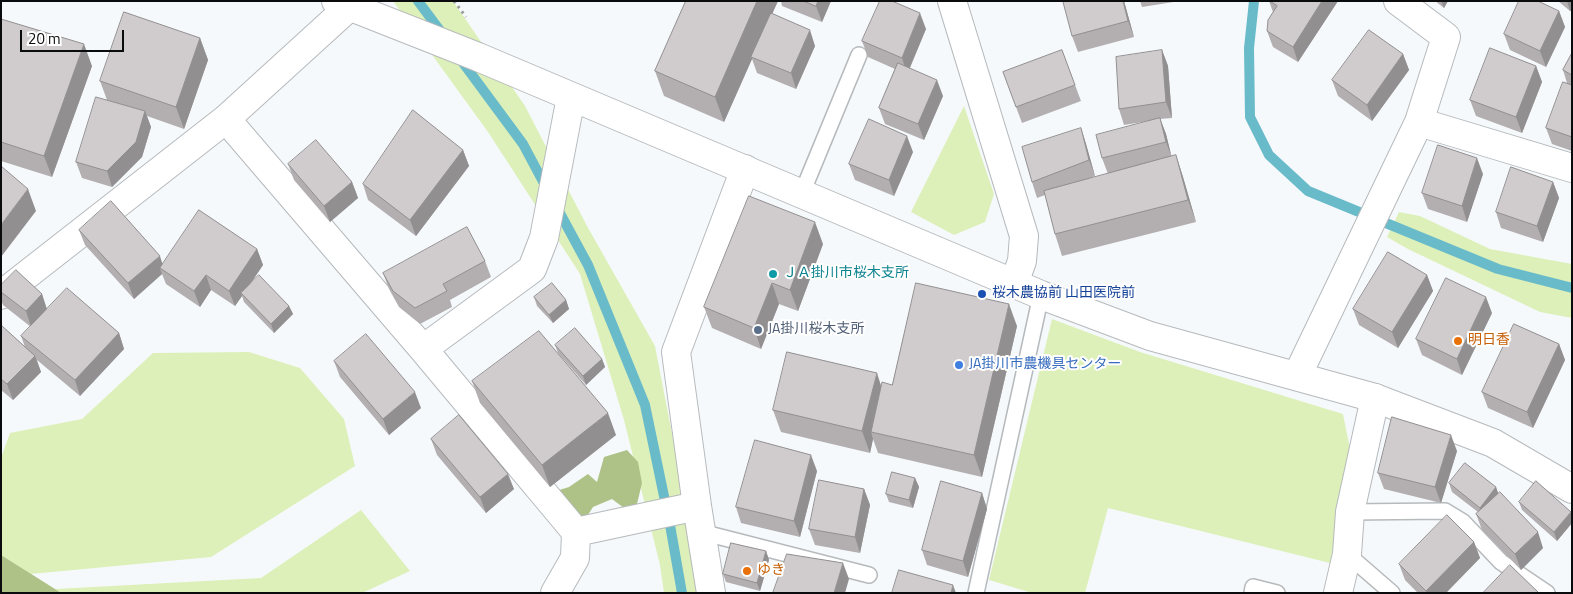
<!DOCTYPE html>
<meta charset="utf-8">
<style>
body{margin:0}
#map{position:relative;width:1573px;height:594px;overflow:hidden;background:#f6f9fc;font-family:"Titillium Web",sans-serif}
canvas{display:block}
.frame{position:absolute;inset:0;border:2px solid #0a0b0c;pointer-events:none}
.scale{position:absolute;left:20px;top:30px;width:104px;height:22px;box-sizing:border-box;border:2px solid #0a0b0c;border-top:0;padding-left:6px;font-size:15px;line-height:18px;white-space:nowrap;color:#0a0b0c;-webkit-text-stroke:4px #fff;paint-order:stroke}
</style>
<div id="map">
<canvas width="1573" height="594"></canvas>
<div class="frame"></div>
<div class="scale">20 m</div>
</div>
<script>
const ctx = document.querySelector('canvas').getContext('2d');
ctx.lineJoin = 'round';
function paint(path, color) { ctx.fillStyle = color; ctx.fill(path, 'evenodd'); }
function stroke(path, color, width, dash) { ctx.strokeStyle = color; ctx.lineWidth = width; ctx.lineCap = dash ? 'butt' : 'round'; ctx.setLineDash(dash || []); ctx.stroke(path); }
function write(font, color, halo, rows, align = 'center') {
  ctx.font = font + ' "Titillium Web","Noto Sans JP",sans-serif'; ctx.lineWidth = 4; ctx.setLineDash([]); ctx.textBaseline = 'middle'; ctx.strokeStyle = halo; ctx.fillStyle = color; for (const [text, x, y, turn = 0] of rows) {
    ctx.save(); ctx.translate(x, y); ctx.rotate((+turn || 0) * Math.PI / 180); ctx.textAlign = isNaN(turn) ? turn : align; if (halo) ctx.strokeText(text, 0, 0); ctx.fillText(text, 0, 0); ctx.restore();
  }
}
const green = new Path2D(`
 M393,1H453L525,106L587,226L655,346L703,593H664L660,565L624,420L580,274L488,132Z
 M964,106L994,194L985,222L954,235L911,212Z
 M1399,212L1420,216L1490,249L1572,264V318L1540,312L1408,249L1387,237Z
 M1052,319L1140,352L1343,414L1351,454L1330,563L1108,508L1085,593H1032L989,580Z
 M249,352L300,368L344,419L355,466L211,557L31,574L1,555V458L10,433L82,419L153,353Z
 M361,510L410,571L362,593H61L55,589L261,578Z`);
const forest = new Path2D(`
 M627,450L638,462L642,483L637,504L628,511L612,499L593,507L586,518L572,516L553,492L569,487L588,474L597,482L604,457Z
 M1,555L55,589L61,593H1Z`);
const stream = new Path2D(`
 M418,1L444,36
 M1254,1L1249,48L1250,117L1269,155L1308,191L1498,269L1572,288
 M458,56L523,144L547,189
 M556,206L588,265L645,405L670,525L682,593`);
const path = new Path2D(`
 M454,1L466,17`);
const lane = new Path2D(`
 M802,193L859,55
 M1350,512L1445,511L1463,522L1501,562L1547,593
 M701,532L869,575
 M1347,554L1392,593
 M976,593L1041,295
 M1252,593L1253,587L1277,593`);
const street = new Path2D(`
 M952,1L1024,236L1022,261L1014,283
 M226,119L423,349L576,532L697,506
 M1419,122L1572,168
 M1,295L226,119L349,7
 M423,349L532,269L544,238L571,97
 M1297,376L1419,122L1446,37L1398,1
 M555,593L575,558L576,532
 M711,593L697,506L676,352L745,169
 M1338,593L1347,554L1350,512L1375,398`);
const secondary = new Path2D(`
 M336,1L478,57L1041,295L1150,336L1375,398L1493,443L1572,489`);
const wall = new Path2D(`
 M686,1H778L772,13L815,46L796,89L757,73L752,59L724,122L664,96L655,71Z
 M781,1H831L822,22L782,6Z
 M1124,1L1134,37L1078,52L1072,36Z
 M1140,1H1180L1142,7Z
 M1269,1H1338L1298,62L1273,47L1267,31L1273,12Z
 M1435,1H1448L1444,8Z
 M1558,1H1572V10L1570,11Z
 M1559,11L1565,27L1546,67L1510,50L1504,34Z
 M1,19L92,66L52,177L1,161Z
 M926,29L910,68L943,96L924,140L885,124L879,108L895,69L868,57L862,41Z
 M200,38L208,60L184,129L147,116L151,127L142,157L112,187L82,178L76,162L107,100L100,81Z
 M1062,50L1081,101L1022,123L1003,72Z
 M1162,50L1168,66L1172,118L1160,119L1166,134L1171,156L1176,155L1183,177L1196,222L1062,256L1055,234L1045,195L1037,198L1032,182L1081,128L1086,144L1095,176L1086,180L1108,174L1102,158L1149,121L1124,125L1119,109Z
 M1572,53V151L1552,144L1546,128L1567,83L1563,70Z
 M1403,54L1409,70L1372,121L1338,96L1332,80Z
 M1536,66L1542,82L1522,133L1476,116L1470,100Z
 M463,150L469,166L416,236L368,200L363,184Z
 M913,152L894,196L855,180L849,164Z
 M288,164L352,182L358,198L330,222L294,180Z
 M1483,174L1467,222L1428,209L1422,193Z
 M1553,182L1559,198L1543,242L1501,228L1496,212Z
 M79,230L163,264L257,249L263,265L250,284L289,306L293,314L274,333L244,302L242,296L235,306L211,290L200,307L166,284L162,274L134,299L85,245Z
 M823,244L798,311L779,304L761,349L712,328L704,307Z
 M485,261L491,277L450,300L452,307L420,324L399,307L389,289L383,273Z
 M1427,275L1433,291L1398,348L1359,325L1353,309Z
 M1,285L42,294L47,309L119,333L124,349L80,396L37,360L41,372L13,400L1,390V325L25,347L21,336L31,327L3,305L1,300Z
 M534,297L566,300L569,309L553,323L537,306Z
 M1492,313L1462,375L1422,355L1416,339Z
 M1017,326L982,477L878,453L873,439L870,453L781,432L773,410L881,386L892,385Z
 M1559,344L1565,360L1533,428L1488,408L1482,392Z
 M555,345L602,359L605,367L586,385L558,353Z
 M334,361L421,408L389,435L340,377Z
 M472,381L616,435L550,487L480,403Z
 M431,439L514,489L486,513L437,455Z
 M1457,451L1441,503L1384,489L1378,473Z
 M817,471L800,537L741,523L736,507Z
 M915,478L919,487L913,508L889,502L886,494Z
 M1449,483L1496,487L1498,493L1543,548L1521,570L1482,530L1476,514L1478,512L1452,492Z
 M864,489L870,505L860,553L815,545L809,529Z
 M982,493L987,509L968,577L927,565L922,550Z
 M1519,502L1572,514V523L1557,541L1522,510Z
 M1474,542L1480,558L1446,593H1418L1405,580L1399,564Z
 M766,551L769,560L760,591L726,582L723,574Z`);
const shadedWall = new Path2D(`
 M757,1H778L753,57H751L752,59L724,122L715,97Z
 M818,1H831L822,22L816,6Z
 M1123,1H1124L1134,37L1128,21Z
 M1322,1H1338L1298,62L1293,47Z
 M1441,1H1448L1444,8Z
 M1567,1H1572V10L1570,11Z
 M1559,11L1565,27L1546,67L1540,51Z
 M920,13L926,29L907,74L902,58Z
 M810,30L815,46L796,89L791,73Z
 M200,38L208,60L184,129L176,107Z
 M84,44L92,66L52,177L44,156Z
 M1162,50L1168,66L1172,118L1166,102Z
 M1403,54L1409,70L1372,121L1367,105Z
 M1536,66L1542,82L1522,133L1516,117Z
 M937,80L943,96L924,140L918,124Z
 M145,111L151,127L142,157L112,187L107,171Z
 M1160,118L1166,134L1172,158L1166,142Z
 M1081,128L1086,144L1095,176L1089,160Z
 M907,136L913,152L894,196L889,180Z
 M463,150L469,166L416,236L410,220Z
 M1176,155L1183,177L1196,222L1188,200Z
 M1477,158L1483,174L1467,222L1462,206Z
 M352,182L358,198L330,222L324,206Z
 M1553,182L1559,198L1543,242L1537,226Z
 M28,189L36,211L1,257V225Z
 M815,222L823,244L798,311L790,290Z
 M257,249L263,265L243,295L241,293L242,296L235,306L229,291Z
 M160,256L165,272L160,268L162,274L134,299L128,283Z
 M206,275L211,290L200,307L194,291Z
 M1427,275L1433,291L1398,348L1392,332Z
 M772,283L779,304L761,349L754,328Z
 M42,294L47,310L31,327L26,311Z
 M1486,297L1492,313L1462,375L1457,359Z
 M566,300L569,309L553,323L549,315Z
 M1009,304L1017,326L982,477L974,455Z
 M289,306L293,314L274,333L271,324Z
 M119,333L124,349L80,396L75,380Z
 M1559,344L1565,360L1533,428L1527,412Z
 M35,356L41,372L13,400L7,384Z
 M602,359L605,367L586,385L583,376Z
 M877,373L884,395L871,432L873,439L870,453L862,431Z
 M415,392L421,408L389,435L383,419Z
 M608,413L616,435L550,487L542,465Z
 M1451,435L1457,451L1441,503L1435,487Z
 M811,455L817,471L800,537L794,521Z
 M508,474L514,489L486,513L480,497Z
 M915,478L919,487L913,508L909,500Z
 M1496,487L1499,496L1483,516L1480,508Z
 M864,489L870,505L860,553L855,537Z
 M982,493L987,509L968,577L963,561Z
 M1571,512L1572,514V523L1557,541L1554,532Z
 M1538,532L1543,548L1521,570L1515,554Z
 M1474,542L1480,558L1446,593H1427L1426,591Z
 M766,551L769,560L760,591L757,583Z
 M843,563L849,579L845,593H834Z
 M953,585L956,593H951Z`);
const building = new Path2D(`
 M686,1H757L715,97L655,71Z
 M804,1H818L816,6Z
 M880,1H892L920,13L902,58L862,41Z
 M1123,1L1128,21L1072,36L1063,2Z
 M1270,1H1322L1293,47L1267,31L1268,20L1277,6Z
 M1519,1H1538L1559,11L1540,51L1504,34Z
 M124,12L200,38L176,107L100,81Z
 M771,13L810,30L791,73L751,57Z
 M1,19L84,44L44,156L1,142Z
 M1369,30L1403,54L1367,105L1332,80Z
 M1490,48L1536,66L1516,117L1470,100Z
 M1062,50L1075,85L1016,107L1003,72Z
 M1162,50L1166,102L1119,109L1116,57Z
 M1572,53V75L1563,70Z
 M898,63L937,80L918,124L879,108Z
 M1563,82L1572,85V137L1546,128Z
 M96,97L145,111L136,142L107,171L76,162Z
 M413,110L463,150L410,220L363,184Z
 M1160,118L1166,142L1102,158L1096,135Z
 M869,119L907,136L889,180L849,164Z
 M1081,128L1089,160L1032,182L1022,147Z
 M316,140L352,182L324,206L288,164Z
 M1438,145L1477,158L1462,206L1422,193Z
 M1176,155L1188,200L1055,234L1044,191Z
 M1,166L28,189L1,225Z
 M1511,167L1553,182L1537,226L1496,212Z
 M749,196L815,222L790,290L772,283L754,328L704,307Z
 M111,201L160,256L128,283L79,230Z
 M199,210L257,249L229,291L206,275L194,291L160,268Z
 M467,227L485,261L443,284L447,291L415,308L393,291L383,273Z
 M1388,252L1427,275L1392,332L1353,309Z
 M16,270L42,294L26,311L1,292V285Z
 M259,275L289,306L271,324L241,293Z
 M1446,278L1486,297L1457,359L1416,339Z
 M552,283L566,300L549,315L534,297Z
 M916,283L1009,304L974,455L871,432L882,382L892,385Z
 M67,288L119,333L75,380L21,336Z
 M1514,324L1559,344L1527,412L1482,392Z
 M1,325L35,356L7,384L1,379Z
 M575,328L602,359L583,376L555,345Z
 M539,331L608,413L542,465L472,381Z
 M366,334L415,392L383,419L334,361Z
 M787,352L877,373L862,431L773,410Z
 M459,415L508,474L480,497L431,439Z
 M1392,417L1451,435L1435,487L1378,473Z
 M755,440L811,455L794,521L736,507Z
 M1465,463L1496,487L1480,508L1449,483Z
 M892,472L915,478L909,500L886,494Z
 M819,480L864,489L855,537L809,529Z
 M941,481L982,493L963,561L922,550Z
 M1536,481L1571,512L1554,532L1519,502Z
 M1500,492L1538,532L1515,554L1476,514Z
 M1447,515L1474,542L1426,591L1399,564Z
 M731,543L766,551L757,583L723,574Z
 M787,554L843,563L834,593H773Z
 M1510,565L1539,593H1483Z
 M899,570L953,585L951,593H892Z`);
const markers = [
 [773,274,5,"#0f9aa8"],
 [982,294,5,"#1a4fb4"],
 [758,330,5,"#5c6f8a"],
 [1458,341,5,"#e8710a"],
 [959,365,5,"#3f7fe0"],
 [747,571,5,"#e8710a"]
];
const cultureNames = [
 ["ＪＡ掛川市桜木支所",783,274]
];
const transitNames = [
 ["桜木農協前 山田医院前",992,294]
];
const serviceNames = [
 ["JA掛川桜木支所",768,330]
];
const foodNames = [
 ["明日香",1468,341],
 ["ゆき",757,571]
];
const shopNames = [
 ["JA掛川市農機具センター",969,365]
];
paint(green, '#ddf0b9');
paint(forest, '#aec287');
stroke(stream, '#69bbca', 10);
stroke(lane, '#b6babc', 18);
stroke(street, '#b6babc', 30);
stroke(secondary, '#b6babc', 30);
stroke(path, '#9a9c9e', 3, [2.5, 4]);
stroke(lane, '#fff', 15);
stroke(street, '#fff', 28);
stroke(secondary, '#fff', 28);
paint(wall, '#b3afb1');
paint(shadedWall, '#928f90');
paint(building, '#d0ccce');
stroke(building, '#928f90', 1);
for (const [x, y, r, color] of markers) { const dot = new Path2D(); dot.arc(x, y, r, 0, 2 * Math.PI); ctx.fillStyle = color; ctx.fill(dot); stroke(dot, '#fff', 2); }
write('14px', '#0d838f', '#fff', cultureNames, 'left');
write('14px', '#164399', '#fff', transitNames, 'left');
write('14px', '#4e5e75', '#fff', serviceNames, 'left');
write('14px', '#c56008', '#fff', foodNames, 'left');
write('14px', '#366cbe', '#fff', shopNames, 'left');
</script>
